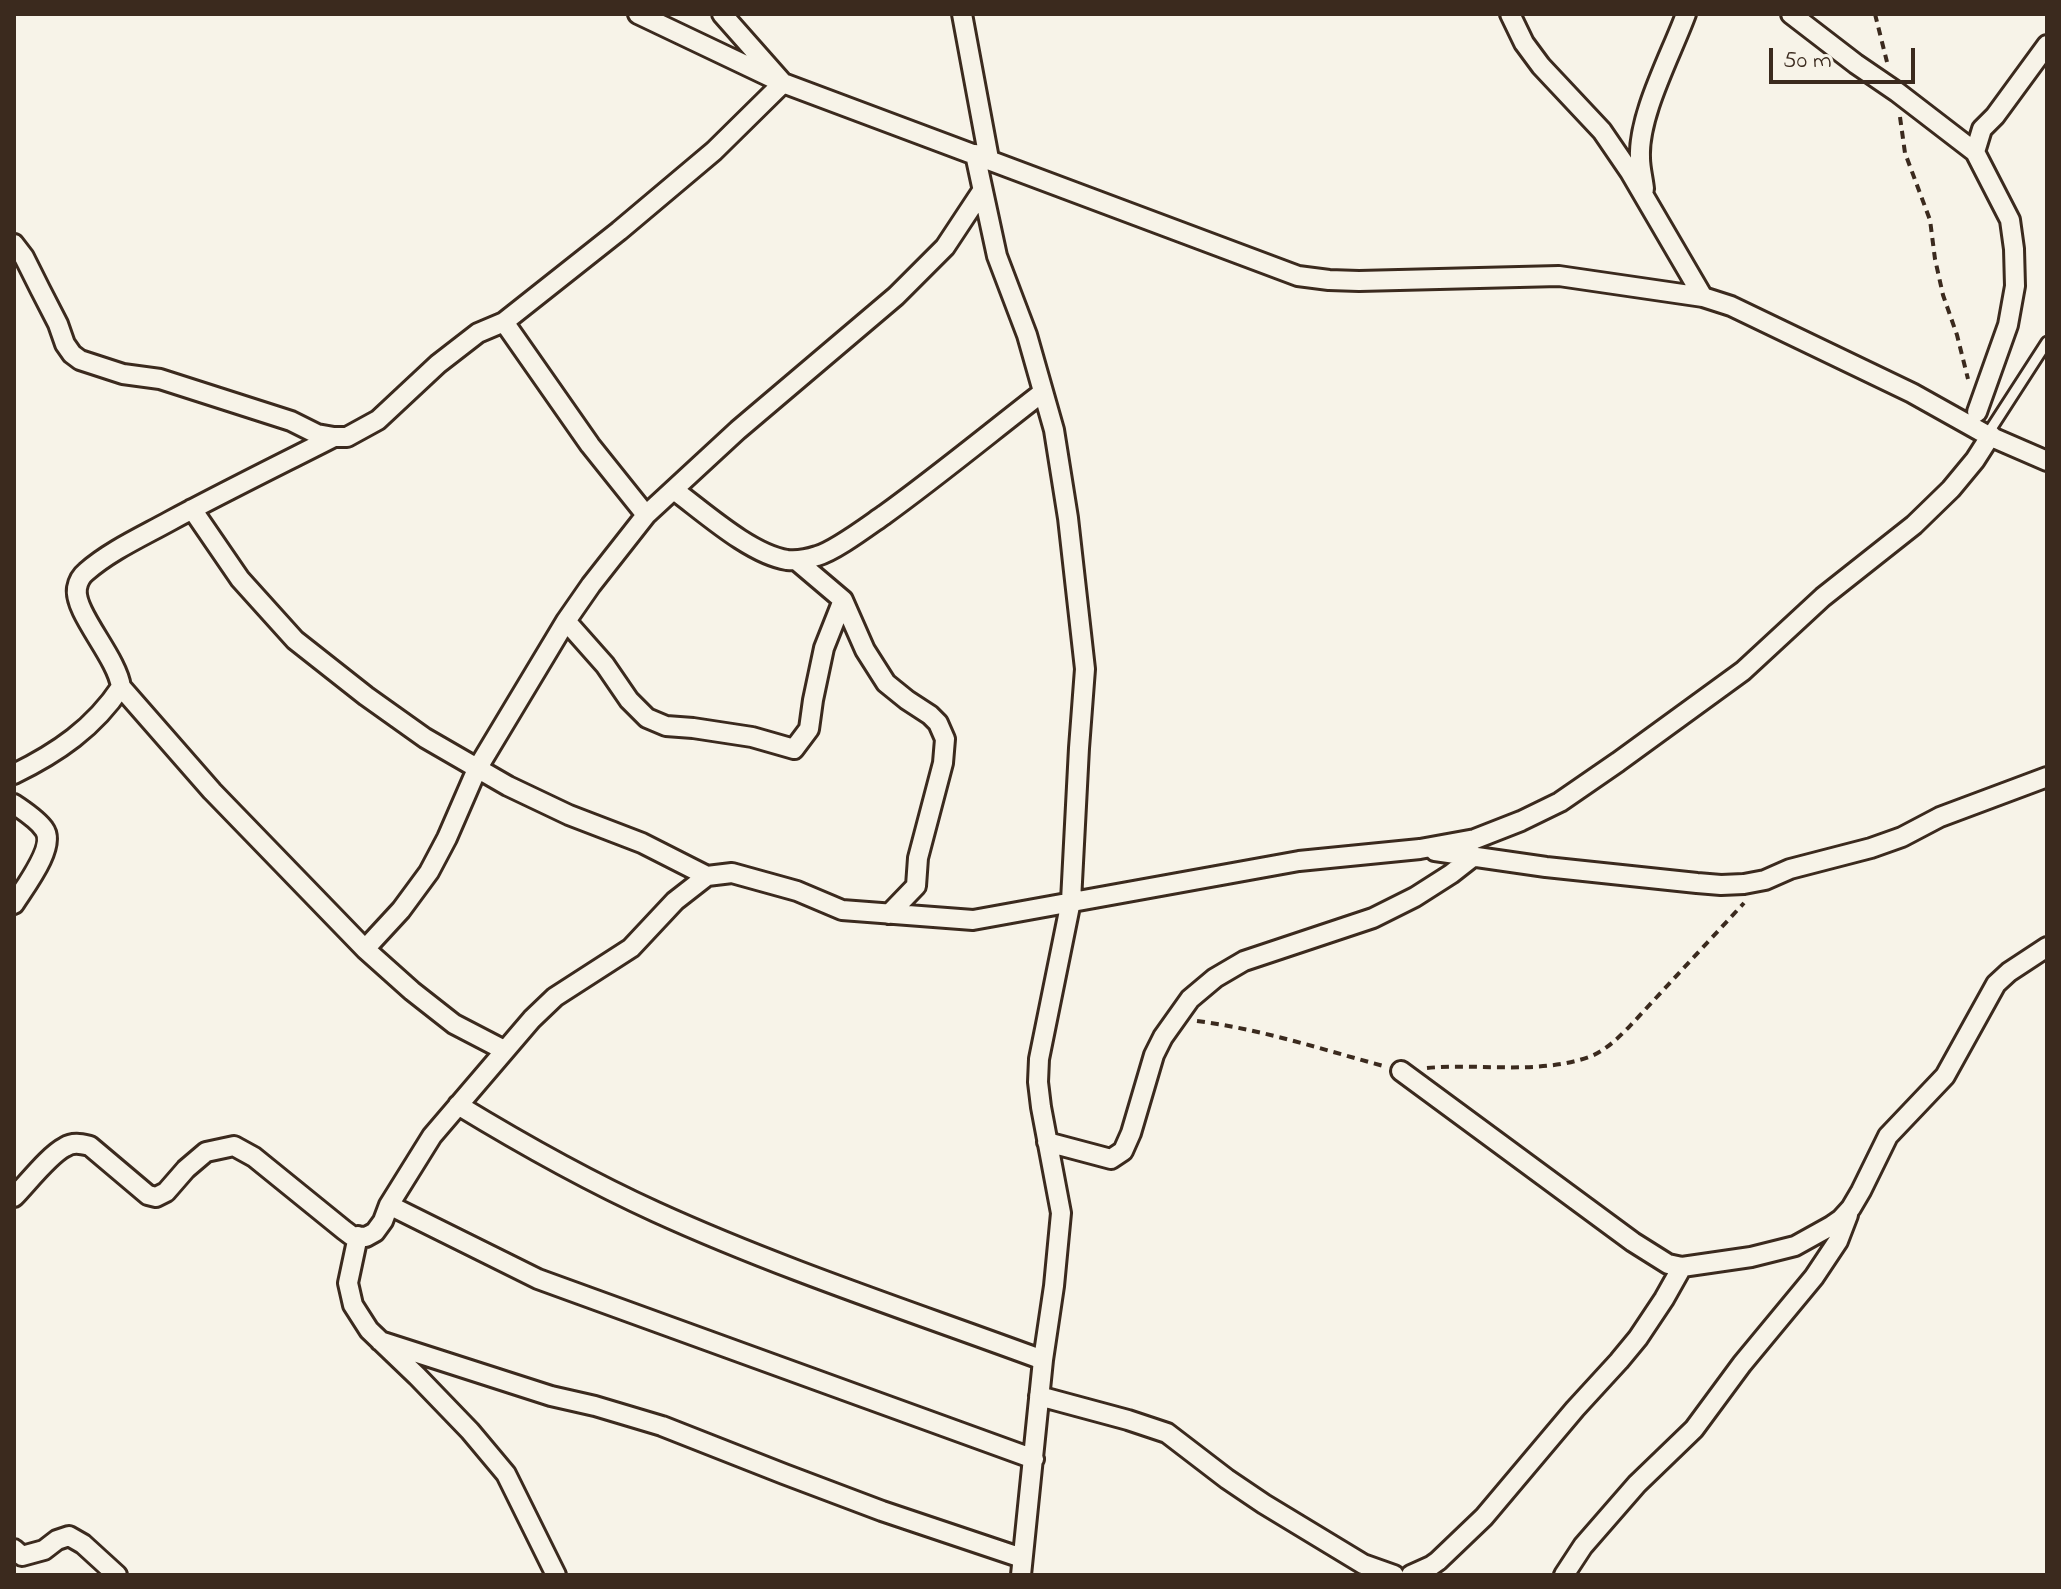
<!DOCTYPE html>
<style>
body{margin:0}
#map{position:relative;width:2061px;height:1589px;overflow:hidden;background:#f7f3e8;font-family:"Indie Flower",sans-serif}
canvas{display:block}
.frame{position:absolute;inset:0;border:16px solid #3b2a1e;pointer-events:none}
.scale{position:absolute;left:1769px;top:48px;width:146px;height:36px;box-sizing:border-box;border:4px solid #3b2a1e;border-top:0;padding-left:10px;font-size:24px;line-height:28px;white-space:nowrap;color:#3b2a1e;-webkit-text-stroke:6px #f7f3e8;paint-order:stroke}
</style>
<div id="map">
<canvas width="2061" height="1589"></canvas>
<div class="frame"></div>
<div class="scale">50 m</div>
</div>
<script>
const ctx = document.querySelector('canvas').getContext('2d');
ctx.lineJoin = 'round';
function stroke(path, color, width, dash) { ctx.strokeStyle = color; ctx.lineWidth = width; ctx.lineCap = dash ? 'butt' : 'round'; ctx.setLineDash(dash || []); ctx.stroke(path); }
const path = new Path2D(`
 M1875,14L1887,62
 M1900,117L1905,153L1930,220L1935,259L1943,295L1957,335L1968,379
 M1197,1021C1261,1029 1324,1050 1387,1067
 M1427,1068C1480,1063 1537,1075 1589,1057C1605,1051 1617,1039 1629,1027L1744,903`);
const lane = new Path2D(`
 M1987,435L2047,342`);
const street = new Path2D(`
 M638,14L783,83L1298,276L1329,280L1359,281L1559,276L1703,297L1731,306L1912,393L1987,435L2047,461
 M962,14L989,159
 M1510,14L1524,43L1541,66L1602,131L1630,172L1703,297
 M1791,14L1856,64L1897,92L1975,152
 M975,154L997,256L1027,335L1054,430L1068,518L1085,669L1079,748L1071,901L1039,1059L1038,1082L1041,1107L1061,1213L1054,1286L1043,1360L1021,1575
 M1644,189C1643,179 1640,168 1640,158C1638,115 1671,55 1686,14
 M14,244L24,257L40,289L58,324L65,344L72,354L80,360L123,374L160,379L291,421L317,434L334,437H347L378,420L438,364L478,333L504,322L619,231L714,151L783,83L722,14
 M504,322L590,445L646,515
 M1977,412L2008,325L2015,286L2014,249L2010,220L1975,152L1982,129L1995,116L2047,45
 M674,490C704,512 750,554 787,560C797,561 808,559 817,556C835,551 868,526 884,515C938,476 990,433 1043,392
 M192,509L240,579L295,640L366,696L425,738L508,786L569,815L642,843L707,876
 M797,561L843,600L865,650L886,683L907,700L930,715L938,723L945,739L943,763L918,858L916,886L889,914
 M566,621L605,665L629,700L647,718L666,726L693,728L752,737L794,749L809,729L813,700L824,648L843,600
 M121,687L212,791L365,949L412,991L454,1024L504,1050
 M14,774C57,753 94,728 121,687C117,657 73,612 77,588C78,582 81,576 86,572C110,551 141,537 170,521C224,492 279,465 334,437
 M14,804C24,811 37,819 44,829C57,846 24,888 14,904
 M1435,851L1546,867L1697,883L1721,885L1744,884L1765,880L1790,869L1871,848L1902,837L1940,817L2047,777
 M365,949L401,910L429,872L447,838L477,769L566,621L591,585L646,515L738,430L896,296L945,247L982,191
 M1401,1071L1633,1242L1668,1264L1682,1267L1751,1257L1795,1246L1831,1226L1841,1219L1851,1208L1861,1191L1888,1136L1945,1076L1996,984L2009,972L2047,947
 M458,1105C522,1144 588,1181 656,1212C781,1269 913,1312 1043,1360
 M1047,1142L1111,1159L1123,1151L1131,1133L1154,1055L1163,1037L1190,999L1215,978L1244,961L1373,918L1415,897L1451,874L1474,856
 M14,1197C27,1184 49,1155 65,1147C73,1142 81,1144 90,1146L148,1195L156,1197L166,1192L186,1169L206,1152L234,1146L254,1157L344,1230L352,1236L366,1237L375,1232L383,1221L389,1205L432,1136L532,1019L555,997L631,948L675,901L707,876L732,873L797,891L842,910L973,920L1299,861L1420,849L1475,839L1521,821L1560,802L1618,762L1743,671L1823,597L1914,525L1951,489L1975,460L1991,435
 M389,1205L538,1279L1034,1459
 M358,1236L348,1283L353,1305L369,1330L417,1376L470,1431L506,1474L556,1575
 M380,1341L551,1396L595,1406L662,1426L784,1474L882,1511L1022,1558
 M1039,1396L1128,1420L1167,1433L1227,1479L1264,1504L1363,1564L1394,1575
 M14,1549L22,1556L44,1550L57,1540L69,1536L83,1544L117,1575
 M1411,1575L1431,1566L1438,1561L1484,1517L1575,1409L1619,1361L1638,1338L1664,1299L1682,1267
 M1564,1575L1583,1546L1637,1484L1694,1429L1742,1364L1814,1277L1838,1241L1848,1215`);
stroke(lane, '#3b2a1e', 15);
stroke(street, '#3b2a1e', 24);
stroke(path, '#3b2a1e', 4, [8, 6]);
stroke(lane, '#f7f3e8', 9);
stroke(street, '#f7f3e8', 18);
</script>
